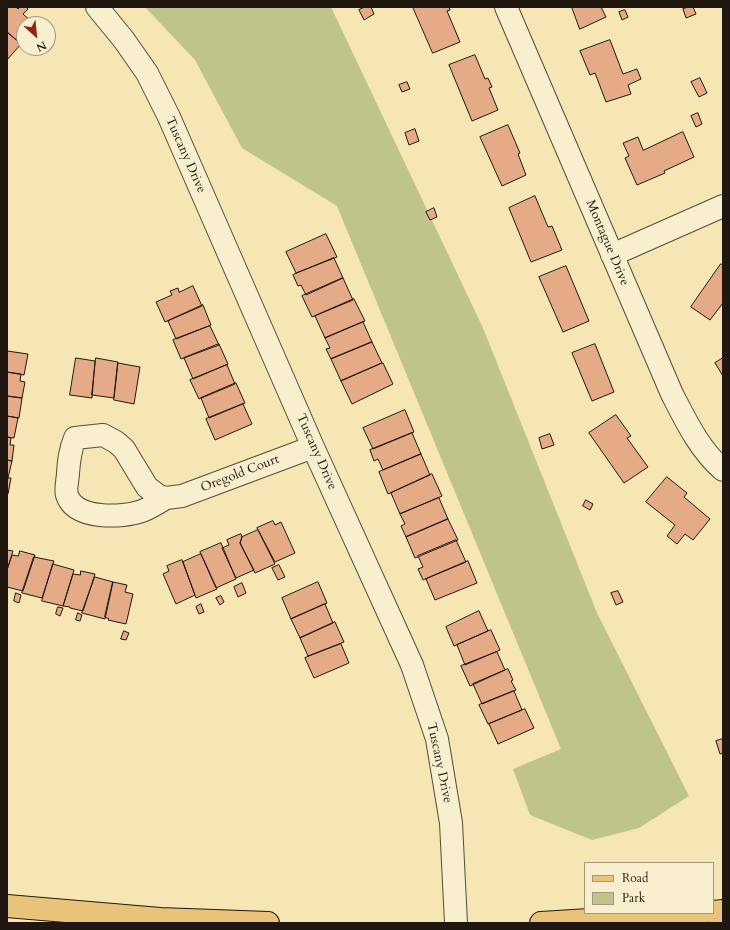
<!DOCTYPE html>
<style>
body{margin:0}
#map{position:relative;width:730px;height:930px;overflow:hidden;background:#f5e6b4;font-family:Cardo,serif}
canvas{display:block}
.frame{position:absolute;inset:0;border:8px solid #201810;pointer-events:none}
.legend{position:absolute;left:584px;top:862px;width:130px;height:52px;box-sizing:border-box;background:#f8efce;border:1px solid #a29982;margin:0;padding:5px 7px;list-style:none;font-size:12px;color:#201810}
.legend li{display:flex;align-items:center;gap:8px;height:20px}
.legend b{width:20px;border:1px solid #a29982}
.north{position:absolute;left:16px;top:16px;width:40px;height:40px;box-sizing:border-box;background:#f8efce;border:1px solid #a29982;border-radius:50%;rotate:153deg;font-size:11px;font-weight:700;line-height:16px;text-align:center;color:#201810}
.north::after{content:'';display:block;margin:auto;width:14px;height:18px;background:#8f2418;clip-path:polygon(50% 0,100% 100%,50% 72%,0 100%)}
</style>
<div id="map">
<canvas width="730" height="930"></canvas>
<div class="frame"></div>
<ul class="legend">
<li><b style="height:5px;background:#eac37a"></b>Road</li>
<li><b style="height:11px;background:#bfc48b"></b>Park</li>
</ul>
<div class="north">N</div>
</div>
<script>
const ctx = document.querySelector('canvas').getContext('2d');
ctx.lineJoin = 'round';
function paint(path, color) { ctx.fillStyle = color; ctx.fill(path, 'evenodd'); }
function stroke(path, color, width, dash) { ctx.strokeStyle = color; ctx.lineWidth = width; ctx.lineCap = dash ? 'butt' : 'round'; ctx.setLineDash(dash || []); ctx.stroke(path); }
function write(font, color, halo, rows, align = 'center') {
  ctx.font = font + ' Cardo,serif'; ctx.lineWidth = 3; ctx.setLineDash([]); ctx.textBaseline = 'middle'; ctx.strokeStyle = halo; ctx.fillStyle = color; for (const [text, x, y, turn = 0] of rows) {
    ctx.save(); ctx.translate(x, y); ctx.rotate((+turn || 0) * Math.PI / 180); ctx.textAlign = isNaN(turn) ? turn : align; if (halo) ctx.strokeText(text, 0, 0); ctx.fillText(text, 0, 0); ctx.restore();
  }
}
const green = new Path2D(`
 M145,7H331L483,328L597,613L689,796L639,828L592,840L530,815L513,769L561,749L337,206L242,148L195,60Z`);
const building = new Path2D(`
 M7,7H16L18,9L20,7H26L28,9L23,14L34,24H24V41L21,44L7,32Z
 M365,7H371L374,14L364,20L359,10Z
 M413,7H449L450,10L447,11L460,42L433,53Z
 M572,7H601L606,17L580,29Z
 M689,7H693L696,14L686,18L683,9Z
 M625,10L628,17L622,20L619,12Z
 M7,32L21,44L7,60Z
 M610,40L623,74L637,69L641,79L628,85L631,94L606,102L595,73L590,75L580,51Z
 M475,55L485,79L488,78L492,87L489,88L498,110L472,121L449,65Z
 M700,78L707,93L699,97L691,82Z
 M407,82L410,89L402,92L399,85Z
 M698,113L702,124L696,127L691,116Z
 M508,125L520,153L518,154L526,175L502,186L480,137Z
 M415,129L419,141L409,145L405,133Z
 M683,132L694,157L664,171L665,173L637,185L625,158L629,156L623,143L638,137L643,150Z
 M535,196L548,227L552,226L562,250L531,262L509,208Z
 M434,208L437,217L430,220L426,212Z
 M326,234L337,257L296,273L286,252Z
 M334,258L343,278L306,295L301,285L298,286L293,275Z
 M721,264L723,265V303L710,320L691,307Z
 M566,266L589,321L563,332L539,277Z
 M343,278L353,300L312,317L302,296Z
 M193,286L202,306L165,322L156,302L172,295L170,291L178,288L179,292Z
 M354,299L365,321L325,338L315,316Z
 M203,305L211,325L176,339L168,321Z
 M363,322L372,342L331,359L326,349L330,348L325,338Z
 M210,326L219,345L181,359L173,340Z
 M372,342L382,363L341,381L331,359Z
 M219,344L228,364L193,379L184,358Z
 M595,344L614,392L592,401L572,353Z
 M7,351L28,354L24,375L7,372Z
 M76,358L95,361L92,398L70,395Z
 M96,358L118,362L114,398L92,395Z
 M723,358V376L715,363Z
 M118,363L140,367L134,404L114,400Z
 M382,363H383L393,384L352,404L341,381Z
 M227,365L235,384L199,399L190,380Z
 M7,372L21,374L20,381L25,382L22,398L7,396Z
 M236,383L245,403L209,418L201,398Z
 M7,396L22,398L19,418L7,416Z
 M243,404L252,424L215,440L206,419Z
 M405,410L414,432L373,449L363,428Z
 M616,415L631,436L627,438L648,467L624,483L589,433Z
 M7,416L18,418L14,438L7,437Z
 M412,433L421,454L383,470L378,459L374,461L370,450Z
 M550,434L554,445L542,449L539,438Z
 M7,437L11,438L10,445H14L12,461L7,460Z
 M421,454L430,475L388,494L379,472Z
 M7,460L12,461L8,478H7Z
 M432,474L442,496L400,514L391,493Z
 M667,477L687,493L684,497L710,519L693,540L685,534L677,544L667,536L675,525L646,502Z
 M7,478H11L8,494H7Z
 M439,498L448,519L406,537L401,526L405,524L400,514Z
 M586,500L593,504L590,510L583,506Z
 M448,519L458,540L415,558L406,537Z
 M273,521L275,525L281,522L295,553L275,562L257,528Z
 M258,530L275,564L255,573L240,543L242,537Z
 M241,534L242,537L240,543L254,570L236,578L222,548L229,545L227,540Z
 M456,540L466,562L423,580L418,569L423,567L418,556Z
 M221,543L236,579L216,588L200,552Z
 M7,550L13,551L7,570Z
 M20,551L35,555L23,591L7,587V570L12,555L18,556Z
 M201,554L217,589L196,598L183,562Z
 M34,557L54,561L42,598L22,593Z
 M182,560L195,595L176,604L163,574L169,571L167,566Z
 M468,561L477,583L435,600L426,579Z
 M53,564L74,570L63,606L42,601Z
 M279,565L285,577L278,580L272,568Z
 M81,571L95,574L83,611L70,608V607L63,606L73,574L80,575Z
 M95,577L113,582L105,619L82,613Z
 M113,582L127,585L125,592L133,594L126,624L108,620L109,619L105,617Z
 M318,582L327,603L291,619L282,598Z
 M242,583L246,593L238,597L234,587Z
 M618,591L623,602L616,605L611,593Z
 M16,593L21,595L19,603L14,601Z
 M221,596L224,602L220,605L216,598Z
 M201,604L204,612L199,614L196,607Z
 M325,604L333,623L300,638L291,619Z
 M58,607L63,608L60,616L56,614Z
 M479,611L488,631L454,646L446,627Z
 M78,613L82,615L80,621L76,620Z
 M335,622L344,642L308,656L300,638Z
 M491,630L500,650L465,665L457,645Z
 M124,631L129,633L126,640L121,639Z
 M341,644L349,663L314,678L305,658Z
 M497,652L505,670L470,686L461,666Z
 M508,669L513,680L511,681L516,690L482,704L473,684Z
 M514,691L522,710L488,724L479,705Z
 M525,709L534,728L498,744L489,724Z
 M723,739V753L720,754L716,741Z`);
const minor = new Path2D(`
 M97,7L124,40L147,73L169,117L313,447L412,665L437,739L451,823L456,923
 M506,7L672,394C686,421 699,449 723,470
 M612,255L723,206
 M166,498C158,503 150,508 142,511C122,518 75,520 67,495C65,489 68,479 68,473C69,460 70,450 75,438L103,435L116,442L124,449L147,487L159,496L166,498L182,496L313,447`);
const major = new Path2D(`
 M7,906L160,919L268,923
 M713,912L723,911
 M541,923L701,913`);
const streetNames = [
 ["Tuscany Drive",185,155,66],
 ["Montague Drive",607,243,67],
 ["Tuscany Drive",316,452,66],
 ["Oregold Court",240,474,-21],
 ["Tuscany Drive",439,763,78]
];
paint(green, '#bfc48b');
paint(building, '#e5ab87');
stroke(building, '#201810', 1);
stroke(minor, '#554c39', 24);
stroke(major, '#201810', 24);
stroke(minor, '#f8efce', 22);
stroke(major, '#eac37a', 22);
write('13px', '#201810', '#f8efce', streetNames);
</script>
